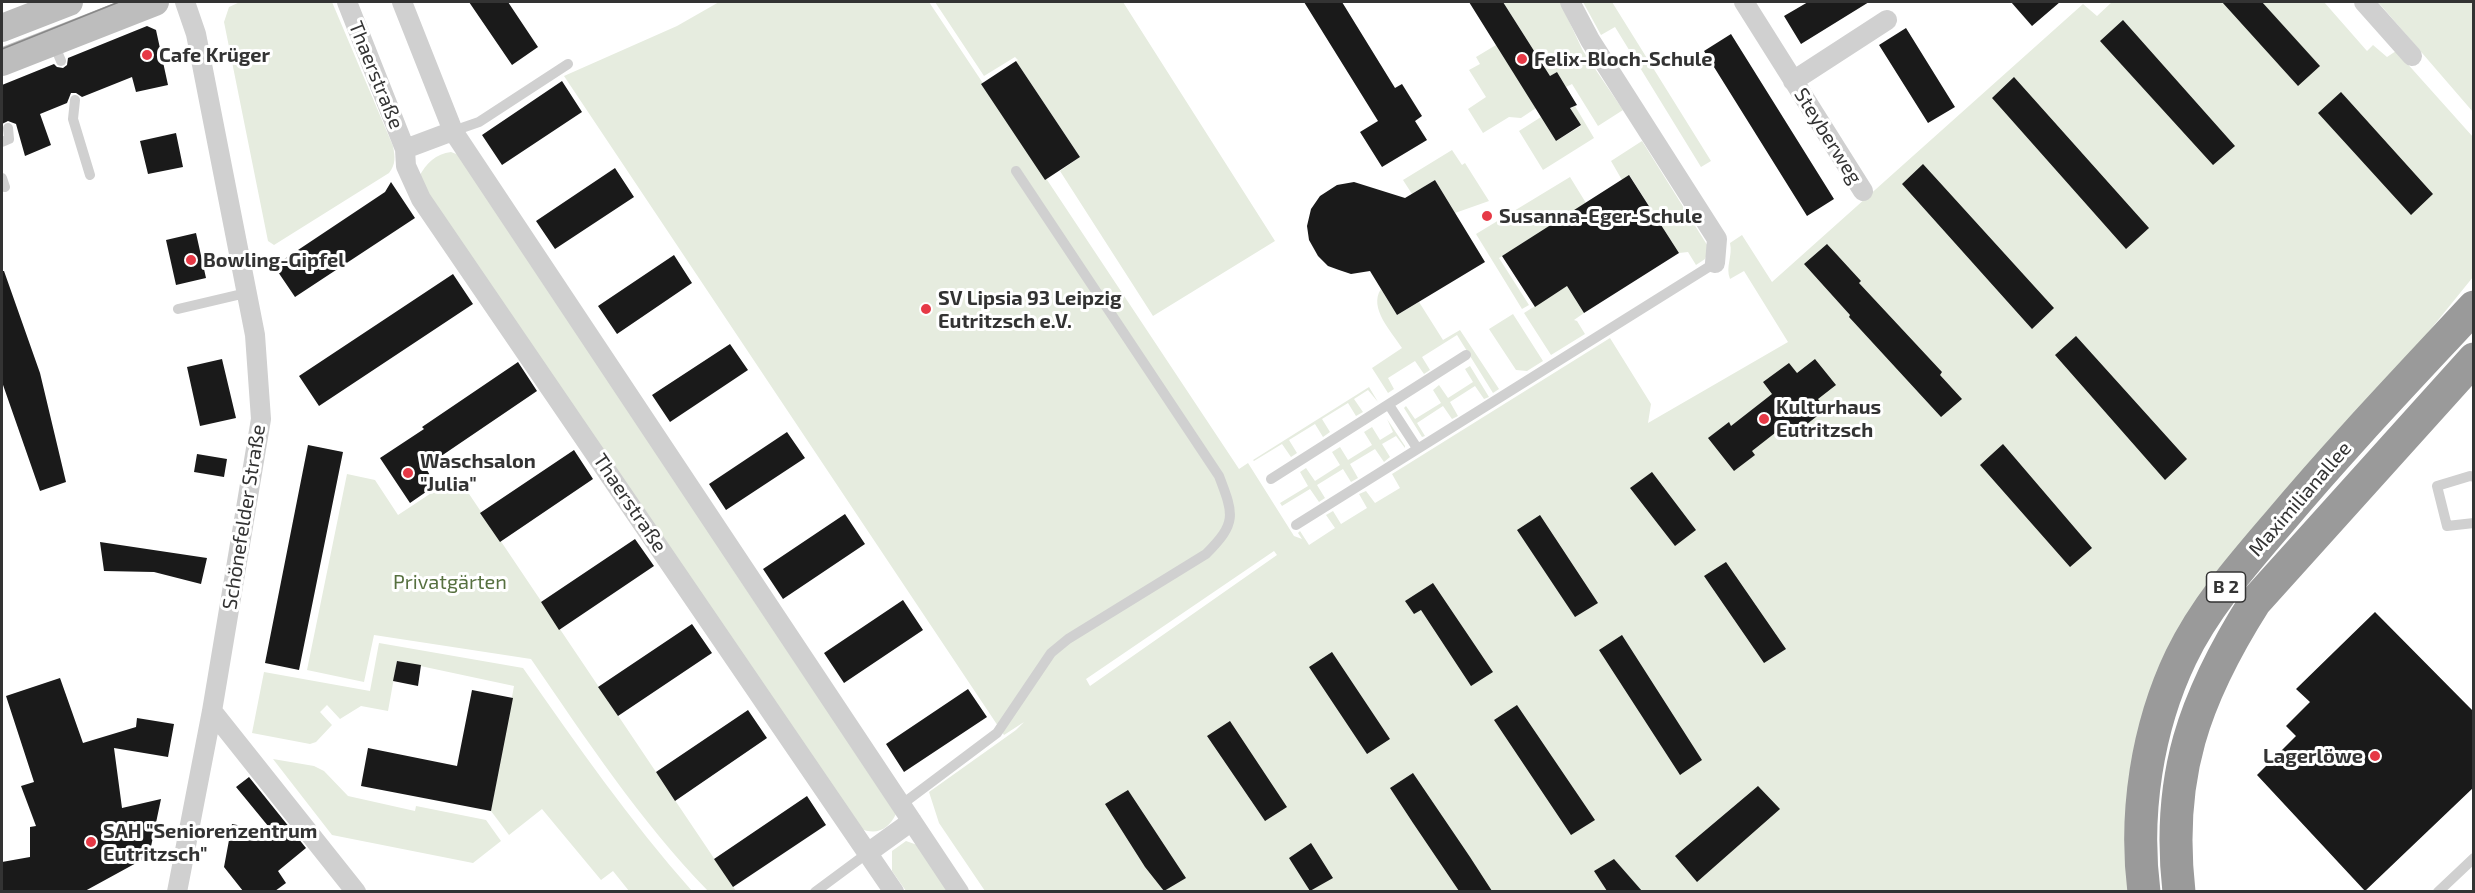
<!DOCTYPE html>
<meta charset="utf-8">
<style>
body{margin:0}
#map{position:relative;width:2475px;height:893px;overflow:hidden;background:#fff;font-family:"Exo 2",sans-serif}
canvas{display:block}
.frame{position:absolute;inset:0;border:3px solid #333;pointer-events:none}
</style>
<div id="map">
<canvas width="2475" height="893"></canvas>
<div class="frame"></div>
</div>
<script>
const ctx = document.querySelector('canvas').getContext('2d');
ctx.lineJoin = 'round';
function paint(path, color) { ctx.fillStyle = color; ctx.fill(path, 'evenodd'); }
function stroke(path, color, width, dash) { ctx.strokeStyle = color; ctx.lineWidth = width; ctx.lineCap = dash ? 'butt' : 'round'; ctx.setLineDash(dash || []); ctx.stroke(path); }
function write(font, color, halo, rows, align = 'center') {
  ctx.font = font + ' "Exo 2",sans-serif'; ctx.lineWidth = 6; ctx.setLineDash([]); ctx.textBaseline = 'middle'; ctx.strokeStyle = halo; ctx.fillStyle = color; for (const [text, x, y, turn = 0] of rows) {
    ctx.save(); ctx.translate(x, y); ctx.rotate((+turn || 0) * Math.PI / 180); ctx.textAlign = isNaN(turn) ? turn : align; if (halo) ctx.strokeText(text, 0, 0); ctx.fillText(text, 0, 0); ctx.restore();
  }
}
const green = new Path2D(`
 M240,2H332L393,146C395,157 396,164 389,173L274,245L268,241L224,22L229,7Z
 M719,2H929L1239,469L1248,463L1294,536L1302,539L1298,533L1300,531L1309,545L1335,528L1326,515L1333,511L1341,524L1367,508L1359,494L1366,491L1375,503L1400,488L1392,474L1610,338L1651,404L1648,423L1788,342L1744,271L1730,279C1725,267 1733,256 1730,243L1742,235L1772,282L2083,4L2097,16L2112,2H2324L2367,51L2373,45L2387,57L2396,51L2473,137V277L2392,377L2200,599L2131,891H985L939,823L929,792L1016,730L1024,722L1004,735L564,76L677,26ZM1274,551L1277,555L1090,686L1086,679Z
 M935,2H1123L1275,241L1153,316L1060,171L1080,157L1016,61L1018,60L1015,57L984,76Z
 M1503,2H1560L1583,51L1623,110L1598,126L1572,84L1566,87L1557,72L1550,76Z
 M1583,2H1612L1711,161L1701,167L1615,27L1601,35Z
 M2378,2H2473V112Z
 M1496,45L1536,108L1521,118L1509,117L1483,133L1468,109L1486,97L1469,70L1480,64L1476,57Z
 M1575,106L1594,138L1543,170L1519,131L1541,117L1556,141L1581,126L1570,109Z
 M1642,141L1709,248L1705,259L1696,265L1688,252L1679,253L1630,176L1622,180L1611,161Z
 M1452,150L1462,165L1465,163L1489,201L1455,213L1435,180L1412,194L1403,180Z
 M451,152L459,155L896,814C888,830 876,836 859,828L422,186L419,177C426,163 436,154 451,152Z
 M1570,177L1586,203L1499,258L1529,305L1522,309L1476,234Z
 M1567,286L1584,313L1574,320L1577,321L1585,334L1551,355L1524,313Z
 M1381,289L1397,315L1419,302L1443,340L1460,330L1499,389L1493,393L1457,335L1422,357L1430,370L1424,374L1415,361L1388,378L1394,389L1388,393L1372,368L1402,348C1392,332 1368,308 1381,289Z
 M1513,314L1543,361L1527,371L1516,370L1489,329Z
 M1470,366L1489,397L1484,399L1475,386L1450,402L1458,416L1452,419L1443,406L1417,423L1425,436L1422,437L1404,408L1406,406L1415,419L1441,403L1433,390L1439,385L1448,398L1473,382L1465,369Z
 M1369,387L1378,402L1368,390L1354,399L1363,412L1356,416L1348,403L1322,419L1330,432L1323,437L1315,424L1289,440L1297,453L1291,457L1282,444L1254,461L1253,460Z
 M1387,419L1405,446V448L1396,436L1382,444L1390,457L1384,462L1375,449L1350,464L1358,478L1351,482L1343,469L1317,485L1325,498L1319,502L1310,489L1282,506L1280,503L1308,486L1300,472L1306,468L1315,481L1340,465L1332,452L1340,447L1348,460L1372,445L1364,432L1372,427L1380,440L1393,432Z
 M347,474L375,480L398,515L457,476L736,891H708C640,821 586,739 531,659L374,635L364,682L307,670Z
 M379,643L523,668C577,745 630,821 692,891H629L613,871L601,880L542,809L509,835L491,811L514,686L397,661L388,711L361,706L340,719L327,705L320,712L332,725L316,742L310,744L252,733L264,672L370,691Z
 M273,759L314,766L324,771L348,796L415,811L416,806L486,820L501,841L473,863L332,835Z
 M906,841L923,847L952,891H906L892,871V851Z`);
const building = new Path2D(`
 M469,2H508L538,47L512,65Z
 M1304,2H1342L1395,88L1402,84L1422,116L1415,121L1427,140L1382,167L1360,132L1378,121Z
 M1469,2H1503L1550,76L1557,72L1566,87L1577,105L1570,108L1581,125L1556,141Z
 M1808,2H1869L1801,44L1784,16Z
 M2011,2H2060L2032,26Z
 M2222,2H2262L2320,66L2298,86Z
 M2123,20L2235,146L2213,165L2100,41Z
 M147,26L156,30L168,85L136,92L132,77L82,97L76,93H71L67,103L40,114L51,145L25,156L16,124L8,121L2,124V85L54,64L57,67L63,68L67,65L68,58Z
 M1906,28L1955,107L1928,123L1879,45Z
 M1731,34L1834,199L1807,216L1704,51Z
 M1016,61L1080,157L1045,180L981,84Z
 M2014,77L2149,228L2126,249L1992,98Z
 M562,81L582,112L502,165L482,135Z
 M2341,92L2433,194L2411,215L2318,113Z
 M176,133L183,167L148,174L140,141Z
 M1923,164L2054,308L2032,329L1902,184Z
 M615,168L634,197L555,249L536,221Z
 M1629,175L1679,253L1584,313L1567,286L1535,307L1502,256Z
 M1435,180L1485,262L1397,315L1370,271L1351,274L1339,270L1328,266L1318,256L1309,240L1307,226L1311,209L1320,196L1337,185L1354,182L1405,198Z
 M391,182L415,218L295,297L274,266L385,192Z
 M196,233L206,278L176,285L166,240Z
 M1827,244L1861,281L1859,283L1942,372L1940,375L1962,399L1941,417L1849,317L1850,315L1804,264Z
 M674,255L692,283L617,334L598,306Z
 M2,271H4L40,373L66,482L40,491L2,382Z
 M453,274L473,304L319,406L299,376Z
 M2076,336L2187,459L2165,480L2055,355Z
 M730,344L748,370L670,422L652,395Z
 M222,359L236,418L200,426L187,367Z
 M1815,359L1836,385L1818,399L1826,409L1797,432L1789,422L1752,451L1755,455L1734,471L1708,438L1729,422L1731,426L1772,394L1763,382L1789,363L1797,373Z
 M518,362L537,391L425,467L436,485L410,503L380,458L424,429L422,427Z
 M787,432L805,458L726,510L709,484Z
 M2003,444L2092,548L2070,567L1980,465Z
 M308,445L343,452L299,670L265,663Z
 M574,450L593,479L500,542L480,513Z
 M197,454L227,459L224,477L194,472Z
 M1652,472L1696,530L1675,546L1630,488Z
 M845,514L865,544L783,599L763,569Z
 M1540,515L1598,603L1575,617L1517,530Z
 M635,539L654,566L559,630L541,602Z
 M100,542L207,558L201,584L154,572L104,571Z
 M1726,562L1786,649L1764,663L1704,576Z
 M1433,583L1493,672L1471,686L1421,610L1414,614L1405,601Z
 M903,600L923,630L844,683L824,653Z
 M2375,612L2474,712V787L2365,891L2257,775L2296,736L2286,726L2310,702L2296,689Z
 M692,624L712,653L618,716L598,687Z
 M1622,635L1702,760L1680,775L1599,650Z
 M1332,652L1390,739L1367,754L1309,667Z
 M397,661L421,665L418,686L393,681Z
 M60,678L83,743L136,727L137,718L174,724L168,757L114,748L122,808L161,799L149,856L85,891H2V862L30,857V827L36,826L21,786L34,782L6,696Z
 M968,689L987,717L904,772L886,744Z
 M472,690L513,698L491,811L361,786L368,748L457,766Z
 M1517,705L1595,820L1571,835L1494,720Z
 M748,710L767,738L675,801L656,772Z
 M1230,721L1287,807L1265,821L1207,736Z
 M1413,773L1470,857L1492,891H1459L1413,823L1390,788Z
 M249,777L306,848L278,871L286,883L275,891H243L224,867L232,824L273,832L236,787Z
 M1758,786L1780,809L1697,882L1675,856Z
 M1128,790L1186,878L1164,891L1145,867L1105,804Z
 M807,796L826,825L733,887L714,859Z
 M1311,843L1333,878L1310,891L1289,858Z
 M1614,859L1642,891H1607L1594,871Z`);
const lane = new Path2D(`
 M54,44L61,61
 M75,100L73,119L90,175
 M453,131L479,122L568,64
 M2,142L9,139L8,128
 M2,178L5,187
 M178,309L246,293
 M1389,405L1417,448
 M2474,477L2470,476L2437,486L2447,526L2474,523
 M1271,479L1466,355
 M1296,525L1715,263
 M901,805L997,733L1051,653L1068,639L1206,554C1237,523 1234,515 1219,476L1016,171
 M815,892L869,852
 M2438,892L2474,858`);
const street = new Path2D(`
 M347,2L405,149L406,166L421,199L894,892
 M402,2L453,131L959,892
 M1570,2L1590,40L1717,239L1715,263
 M1744,2L1863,191
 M2364,2L2412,56
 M1793,81L1887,20
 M405,149L453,131
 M212,711L356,892
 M869,852L912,821
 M177,892L212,711L261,419L255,335L196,34L185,2`);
const secondary = new Path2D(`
 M2,28L69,2
 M2,62L155,2`);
const highway = new Path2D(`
 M2144,892C2134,814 2147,728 2181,657C2205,607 2243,564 2279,522C2341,448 2408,378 2474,307
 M2179,892C2166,777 2194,698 2255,602L2474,359`);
const tram = new Path2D(`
 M2,49L119,2`);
const markers = [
 [147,55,6,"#e63946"],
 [1522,59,6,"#e63946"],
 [1487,216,6,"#e63946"],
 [191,260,6,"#e63946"],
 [926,309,6,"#e63946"],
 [1764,419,6,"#e63946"],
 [408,473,6,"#e63946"],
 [2375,756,6,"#e63946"],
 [91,842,6,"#e63946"]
];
const shields = [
 [2226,587,39]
];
const shieldNames = [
 ["B 2",2226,587]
];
const poiNames = [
 ["Cafe Krüger",159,55],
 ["Felix-Bloch-Schule",1534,59],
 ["Susanna-Eger-Schule",1499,216],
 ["Bowling-Gipfel",203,260],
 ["SV Lipsia 93 Leipzig",938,298],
 ["Eutritzsch e.V.",938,321],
 ["Kulturhaus",1776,407],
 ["Eutritzsch",1776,430],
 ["Waschsalon",420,461],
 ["\"Julia\"",420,484],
 ["Lagerlöwe",2363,756,"right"],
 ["SAH \"Seniorenzentrum",103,831],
 ["Eutritzsch\"",103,854]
];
const streetNames = [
 ["Thaerstraße",376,75,68],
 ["Steyberweg",1828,136,58],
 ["Maximilianallee",2300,499,-49],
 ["Thaerstraße",630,503,56],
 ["Schönefelder Straße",244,517,-81]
];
const parkNames = [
 ["Privatgärten",450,582]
];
paint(green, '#e6ecdf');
paint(building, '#1a1a1a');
stroke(lane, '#d0d0d0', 10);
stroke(street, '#d0d0d0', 20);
stroke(secondary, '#bdbdbd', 28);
stroke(highway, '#9a9a9a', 33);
stroke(tram, '#888', 1.5);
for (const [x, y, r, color] of markers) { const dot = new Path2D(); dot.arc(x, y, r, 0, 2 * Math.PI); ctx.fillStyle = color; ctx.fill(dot); stroke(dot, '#fff', 2); }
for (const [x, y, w] of shields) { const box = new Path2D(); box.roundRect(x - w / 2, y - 15, w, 30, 4.5); ctx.fillStyle = '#fff'; ctx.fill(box); stroke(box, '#333', 1.5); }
write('bold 18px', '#333', null, shieldNames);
write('bold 20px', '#333', '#fff', poiNames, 'left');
write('20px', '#333', '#fff', streetNames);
write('20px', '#56703f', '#fff', parkNames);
</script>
